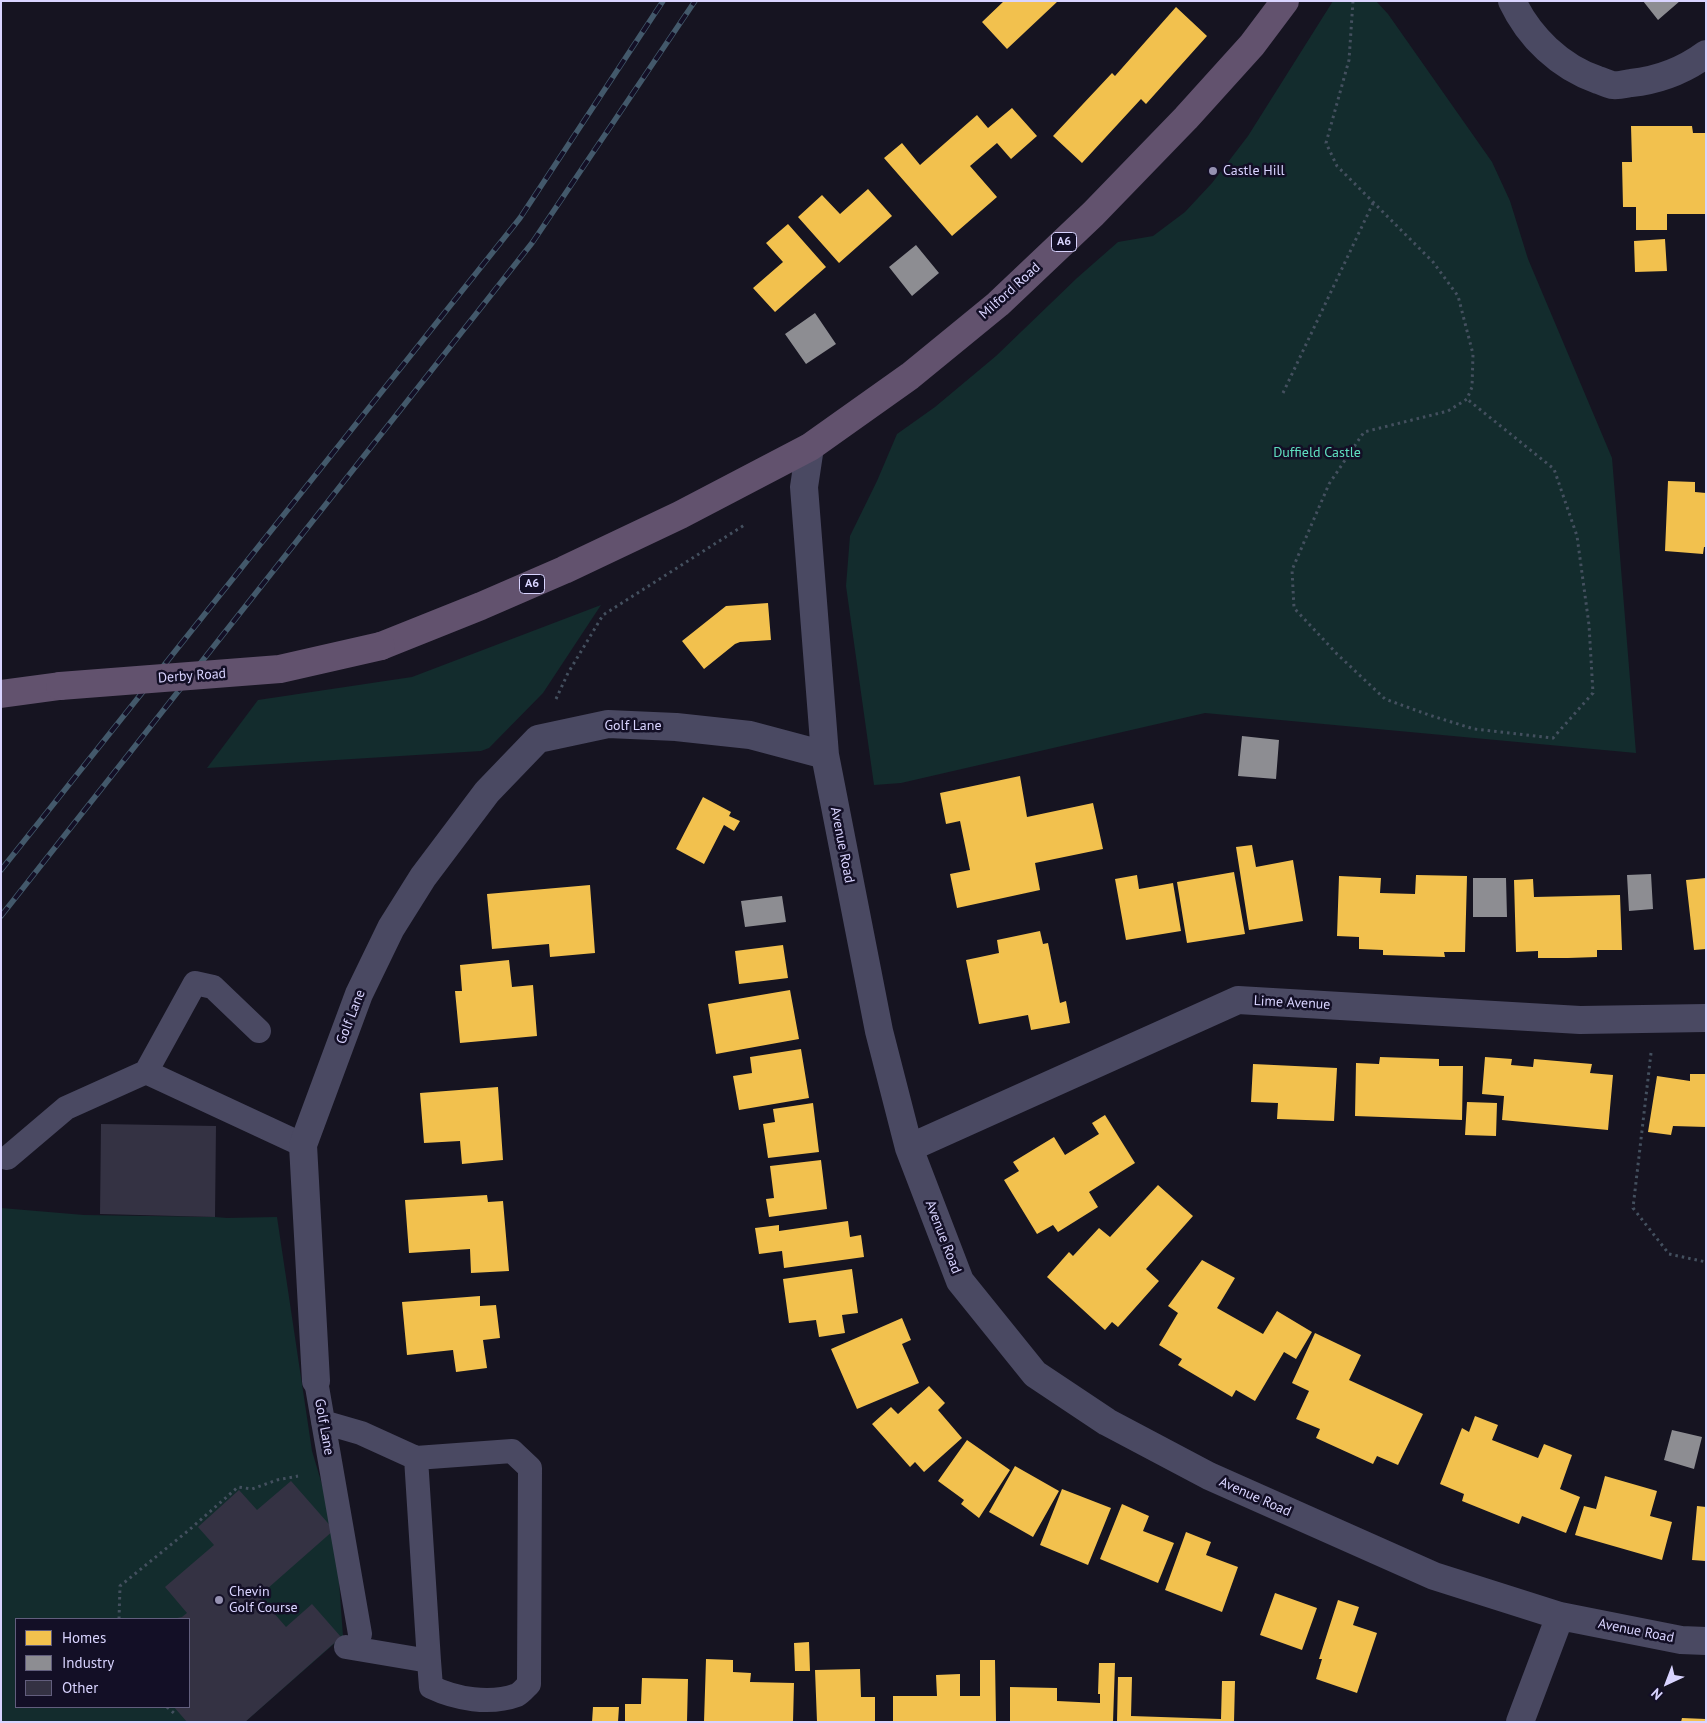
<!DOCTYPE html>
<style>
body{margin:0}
#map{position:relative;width:1707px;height:1723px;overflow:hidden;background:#161421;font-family:"PT Sans",sans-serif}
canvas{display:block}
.frame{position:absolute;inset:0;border:2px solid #d9d4ff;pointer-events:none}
.legend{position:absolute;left:15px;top:1618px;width:175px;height:90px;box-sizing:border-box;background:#130f26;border:1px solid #625e7d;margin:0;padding:6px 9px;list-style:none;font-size:15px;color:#d9d4ff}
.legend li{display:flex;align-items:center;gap:10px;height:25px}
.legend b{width:25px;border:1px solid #625e7d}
.north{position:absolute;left:1642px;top:1658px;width:50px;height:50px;-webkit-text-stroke:4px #130f26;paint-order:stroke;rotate:223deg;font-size:14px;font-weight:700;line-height:20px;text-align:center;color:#d9d4ff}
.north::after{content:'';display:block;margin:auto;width:18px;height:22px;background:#d9d4ff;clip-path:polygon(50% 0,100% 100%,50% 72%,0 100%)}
</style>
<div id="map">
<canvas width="1707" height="1723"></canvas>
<div class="frame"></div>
<ul class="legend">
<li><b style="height:14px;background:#f2c14e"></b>Homes</li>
<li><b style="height:14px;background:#8d8d92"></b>Industry</li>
<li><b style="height:14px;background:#343243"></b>Other</li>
</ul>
<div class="north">N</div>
</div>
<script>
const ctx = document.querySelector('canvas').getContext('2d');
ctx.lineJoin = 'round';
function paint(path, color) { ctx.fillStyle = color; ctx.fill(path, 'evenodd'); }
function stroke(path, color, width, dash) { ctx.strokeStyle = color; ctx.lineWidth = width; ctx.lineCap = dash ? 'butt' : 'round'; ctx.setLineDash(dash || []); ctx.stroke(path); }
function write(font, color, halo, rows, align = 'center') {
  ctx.font = font + ' "PT Sans",sans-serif'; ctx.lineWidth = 5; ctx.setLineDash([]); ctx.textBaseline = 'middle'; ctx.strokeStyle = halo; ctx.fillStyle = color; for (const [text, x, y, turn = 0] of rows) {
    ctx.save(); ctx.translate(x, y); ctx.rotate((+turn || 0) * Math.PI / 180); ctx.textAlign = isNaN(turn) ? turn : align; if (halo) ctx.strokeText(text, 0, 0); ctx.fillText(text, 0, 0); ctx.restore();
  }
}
const green = new Path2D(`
 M1333,1H1376L1388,14L1492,162L1510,201L1528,259L1612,458L1636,753L1205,713L901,783L874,785L846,586L850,536L877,481L897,434L935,407L996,356L1077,278L1118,242L1153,236L1185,212L1212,183L1248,136Z
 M601,605L543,693L489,748L481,751L207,768L258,700L412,677Z
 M1,1208L84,1215L215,1217L227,1218L277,1217L312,1451L335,1528L343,1636L245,1722H1ZM16,1619H189V1707H16Z`);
const homes = new Path2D(`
 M1004,1H1058L1007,49L982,22Z
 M1176,7L1207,36L1146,104L1141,99L1082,163L1053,136L1112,73L1115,76Z
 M1012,108L1037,136L1011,159L997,143L970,166L997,197L952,236L884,158L902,143L920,165L977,115L988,128Z
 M1631,126H1692L1693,133H1706V214H1667V230H1636V207H1623L1622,162H1632Z
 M868,189L892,216L839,263L798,217L822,195L840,214Z
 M788,224L826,267L775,312L753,288L783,262L766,243Z
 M1665,239L1667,271L1635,272L1634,241Z
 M1668,481L1695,482V492L1706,493V547H1704L1703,554L1665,551Z
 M768,603L771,640L740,642L735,644L704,669L682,641L726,606Z
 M1020,776L1027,817L1093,803L1103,849L1035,863L1040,890L957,908L950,874L970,870L960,821L946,824L940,793Z
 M703,797L731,812L729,816L740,821L734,831L724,825L704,864L676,849Z
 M1252,845L1256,867L1293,860L1303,921L1249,930L1236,847Z
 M1234,872L1245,934L1187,943L1177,882Z
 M1137,875L1139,889L1173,883L1181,931L1126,940L1115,879Z
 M1416,875L1467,876L1465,952H1444L1445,957L1383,955V950L1359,949V937L1337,936L1339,876L1381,878L1380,893L1415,894Z
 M1706,878V949L1694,950L1686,880Z
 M1533,879L1534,897L1620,895L1622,950H1597V957L1568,958H1538V951L1516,952L1514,880Z
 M590,885L595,953L550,957L549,944L492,949L487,894Z
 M1040,931L1043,944L1048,943L1060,1003L1066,1001L1070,1023L1031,1030L1028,1015L979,1024L966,960L999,953L997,940Z
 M783,945L788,978L739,984L735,951Z
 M509,960L512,987L533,985L537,1036L460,1043L455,991H462L460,965Z
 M790,990L799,1039L716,1054L708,1004Z
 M801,1049L809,1098L739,1110L733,1076L752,1073L750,1057Z
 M1380,1057L1439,1059V1066H1463L1462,1120L1355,1116L1356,1063L1379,1064Z
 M1485,1057L1512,1059L1511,1065L1533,1067L1534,1059L1592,1064L1590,1073L1613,1075L1608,1130L1502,1120L1504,1096L1482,1094Z
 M1253,1064L1337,1068L1334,1121L1277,1119L1278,1103L1251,1102Z
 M1690,1074H1706V1127L1673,1126L1671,1135L1648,1132L1657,1076L1690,1081Z
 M498,1087L503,1160L462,1164L460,1141L424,1143L420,1093Z
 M1467,1102L1497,1103L1496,1136L1465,1135Z
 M813,1103L819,1152L768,1158L763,1124L775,1122L773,1109Z
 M1105,1115L1135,1163L1089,1192L1098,1207L1058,1232L1053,1225L1037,1234L1004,1180L1019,1171L1013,1162L1054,1137L1065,1155L1099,1134L1092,1123Z
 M821,1160L827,1209L769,1217L766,1199L774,1198L770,1166Z
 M1158,1185L1193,1216L1146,1269L1159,1281L1118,1327L1112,1322L1105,1330L1047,1277L1069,1252L1073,1256L1099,1228L1110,1237Z
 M487,1195L488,1202L503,1201L509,1271L471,1273L470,1249L409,1253L405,1200Z
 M848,1221L850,1237L861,1235L864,1257L784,1268L782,1251L759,1254L755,1228L779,1225V1231Z
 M1202,1260L1235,1278L1217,1308L1263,1334L1277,1311L1312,1332L1296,1359L1284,1352L1255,1401L1236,1390L1232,1397L1178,1365L1182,1359L1159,1345L1178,1313L1168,1306Z
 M852,1269L858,1313L842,1315L845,1333L819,1337L816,1320L789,1323L783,1279Z
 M480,1296V1306L496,1305L500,1338L483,1340L487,1368L456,1372L453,1350L407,1355L402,1302Z
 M902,1318L911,1340L902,1344L919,1383L857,1409L831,1349Z
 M1315,1333L1361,1355L1349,1380L1423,1414L1398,1465L1377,1456L1373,1464L1316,1438L1320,1429L1296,1419L1309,1391L1292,1383Z
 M929,1386L945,1403L938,1410L962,1438L924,1472L915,1462L910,1467L872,1424L891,1407L898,1414Z
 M1475,1416L1498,1425L1492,1440L1538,1458L1544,1444L1572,1455L1560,1489L1580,1497L1566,1533L1522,1516L1519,1524L1462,1501L1464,1494L1440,1484L1462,1428L1469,1432Z
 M967,1440L1010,1470L979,1518L961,1504L964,1500L938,1481Z
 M1015,1466L1059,1491L1033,1537L989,1512Z
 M1605,1476L1657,1491L1650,1516L1672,1522L1662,1560L1575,1535L1584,1506L1596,1509Z
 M1062,1489L1111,1508L1088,1565L1040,1545Z
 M1122,1504L1149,1516L1143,1531L1174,1543L1158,1583L1100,1559Z
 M1697,1506L1706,1507V1561L1692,1560Z
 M1186,1532L1211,1542L1206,1555L1238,1567L1222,1612L1165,1590Z
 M1275,1593L1317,1608L1302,1650L1260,1635Z
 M1338,1600L1359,1607L1353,1625L1377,1633L1357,1693L1316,1679L1322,1659H1319Z
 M809,1642L810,1671H795L794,1643Z
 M706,1659L733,1660V1672L751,1673L750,1682L794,1683L793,1722H704Z
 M980,1660H995L996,1721L893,1722V1696H937L936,1675L960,1674V1696H980Z
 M1099,1663H1115L1113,1722H1010V1687L1057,1688V1701L1100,1703V1694H1098Z
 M860,1669L861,1697H875V1722H817L815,1670Z
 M1118,1677H1132L1131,1716L1221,1719L1222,1681H1235L1234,1722H1117Z
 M642,1678L688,1679L687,1722H625V1704H641Z
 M593,1707H619L618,1722H592Z
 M1682,1718L1706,1719V1722H1681Z`);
const industry = new Path2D(`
 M1643,1H1680L1658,20Z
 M916,245L939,273L912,296L889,267Z
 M815,313L836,344L806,364L785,334Z
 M1242,736L1279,740L1276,779L1238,776Z
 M1651,874L1653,909L1629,911L1627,875Z
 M1473,878H1506L1507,917H1473Z
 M782,896L786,922L745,927L741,901Z
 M1672,1430L1702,1437L1694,1469L1664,1460Z`);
const building = new Path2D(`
 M101,1124L216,1126L215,1217L100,1214Z
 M291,1481L334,1530L259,1596L286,1627L312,1604L341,1637L245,1722H187L174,1707H189V1619H172L182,1617L187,1613L165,1587L214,1545L198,1527L239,1490L257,1510Z`);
const path = new Path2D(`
 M1353,1L1349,60L1326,143L1337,166L1433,262L1458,296L1473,354L1472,387L1467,399L1448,411L1364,432L1329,484L1292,570L1294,608L1337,654L1385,699L1429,715L1474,729L1553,738L1593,693L1589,625L1577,536L1554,469L1467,399
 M1283,393L1374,201
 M556,699L568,673L603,615L746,524
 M1651,1053L1633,1208L1669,1254L1706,1262
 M119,1619L120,1586L189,1530L238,1487L252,1489L277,1480L298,1476
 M167,1707L175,1714`);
const service = new Path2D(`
 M146,1072L303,1145
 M7,1158L66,1108L146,1072L195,983L213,987L259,1031
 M316,1381L360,1634
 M323,1422L361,1433L416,1458L429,1661L346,1647
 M416,1458L512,1451L530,1468L529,1684C525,1688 521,1693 517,1695C490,1705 456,1699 431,1687L429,1661`);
const minor = new Path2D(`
 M1512,1C1529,37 1560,67 1598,80C1602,81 1607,84 1612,85C1618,86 1625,84 1631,83C1659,80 1683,71 1706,54
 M810,447L804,487L825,755L879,1031L909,1148L960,1281L1035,1374L1107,1422L1209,1476L1434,1576L1560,1616L1681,1640L1706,1641
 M909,1148L1238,1000L1580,1020L1706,1018
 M316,1381L303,1145L359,994L391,928L423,877L487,792L538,739L608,724L676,727L750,735L825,755
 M1520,1722L1560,1616`);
const trunk = new Path2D(`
 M381,646L481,606L564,570L680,515L810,447L910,376L998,304L1093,214L1186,118L1252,45L1285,1
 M1,694L60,686`);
const rail = new Path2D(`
 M1,870L520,218L663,1
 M1,916L532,243L695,1`);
const trunkBridge = new Path2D(`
 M60,686L280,669L381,646`);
const markers = [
 [1213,171,5,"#9591b1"],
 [219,1600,5,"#9591b1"]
];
const shields = [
 [1064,242,25],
 [532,584,25]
];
const shieldNames = [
 ["A6",1064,242],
 ["A6",532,584]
];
const poiNames = [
 ["Castle Hill",1223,171],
 ["Chevin",229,1592],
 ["Golf Course",229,1608]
];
const streetNames = [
 ["Milford Road",1010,291,-42],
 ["Derby Road",192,676,-4],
 ["Golf Lane",633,726],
 ["Avenue Road",842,845,79],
 ["Lime Avenue",1292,1003,3],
 ["Golf Lane",351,1017,-69],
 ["Avenue Road",943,1237,69],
 ["Golf Lane",324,1427,80],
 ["Avenue Road",1255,1497,24],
 ["Avenue Road",1636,1631,11]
];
const parkNames = [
 ["Duffield Castle",1317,453]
];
paint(green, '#132c2d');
paint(homes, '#f2c14e');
paint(industry, '#8d8d92');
paint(building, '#343243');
stroke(path, '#44505f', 3, [2.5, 4]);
stroke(service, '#4a4962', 24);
stroke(minor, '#4a4962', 28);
stroke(trunk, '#62526e', 28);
stroke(rail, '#43596b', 5.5);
stroke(rail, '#130f26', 4, [11]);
stroke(trunkBridge, '#62526e', 28);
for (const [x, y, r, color] of markers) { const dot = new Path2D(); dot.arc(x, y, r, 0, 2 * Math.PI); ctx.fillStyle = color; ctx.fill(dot); stroke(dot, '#130f26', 2); }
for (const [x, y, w] of shields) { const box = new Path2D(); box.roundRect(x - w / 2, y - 9.5, w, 19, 4); ctx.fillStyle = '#130f26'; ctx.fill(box); stroke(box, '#d9d4ff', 1); }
write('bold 12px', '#d9d4ff', null, shieldNames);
write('14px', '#d9d4ff', '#130f26', poiNames, 'left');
write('14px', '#d9d4ff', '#130f26', streetNames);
write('14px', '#5fe0c0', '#130f26', parkNames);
</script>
